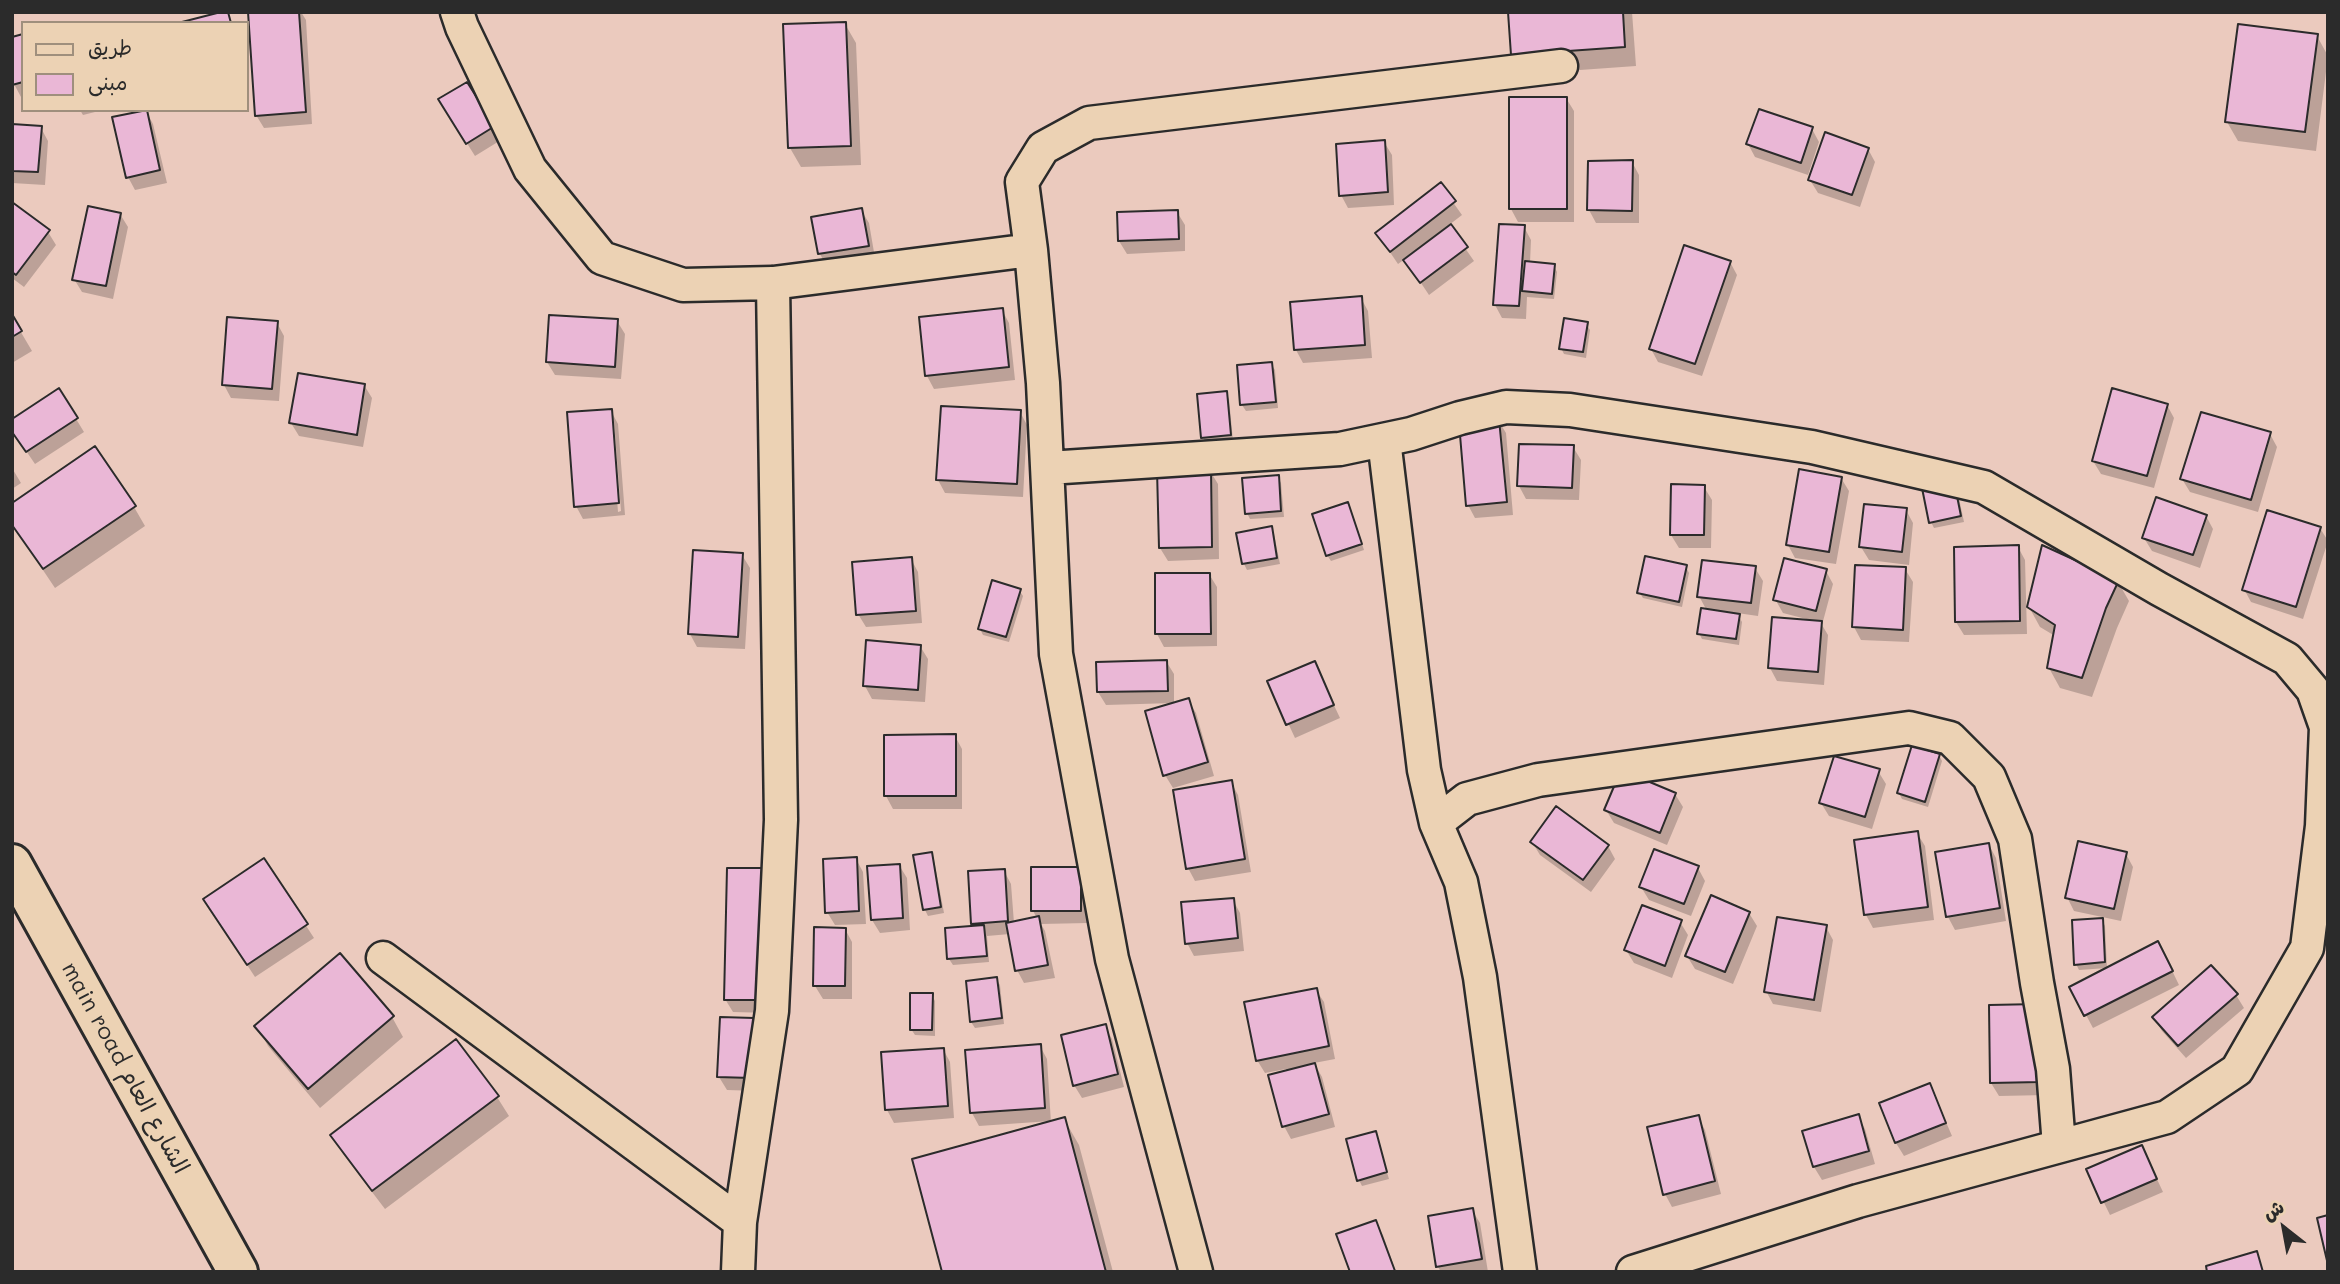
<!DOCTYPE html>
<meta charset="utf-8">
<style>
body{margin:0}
#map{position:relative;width:2340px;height:1284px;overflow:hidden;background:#ebcabe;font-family:Mali,"Playpen Sans Arabic",sans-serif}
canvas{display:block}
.frame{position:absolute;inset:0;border:14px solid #2b2b2b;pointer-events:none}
.legend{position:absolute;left:21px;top:21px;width:228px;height:91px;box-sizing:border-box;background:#ecd2b4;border:2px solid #9f8f7d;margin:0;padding:9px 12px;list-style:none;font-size:21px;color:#2b2b2b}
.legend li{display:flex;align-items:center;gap:14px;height:35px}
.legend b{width:35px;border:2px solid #9f8f7d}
.north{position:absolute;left:2249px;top:1193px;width:70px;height:70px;-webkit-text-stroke:5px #ecd2b4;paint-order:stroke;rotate:329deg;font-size:19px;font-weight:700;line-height:28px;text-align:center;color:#2b2b2b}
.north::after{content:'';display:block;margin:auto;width:24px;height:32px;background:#2b2b2b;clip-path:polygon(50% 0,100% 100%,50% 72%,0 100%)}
</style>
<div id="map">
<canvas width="2340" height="1284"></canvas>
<div class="frame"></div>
<ul class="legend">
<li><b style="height:9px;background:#ecd2b4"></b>طريق</li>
<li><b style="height:19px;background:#eab7d6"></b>مبنى</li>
</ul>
<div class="north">ش</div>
</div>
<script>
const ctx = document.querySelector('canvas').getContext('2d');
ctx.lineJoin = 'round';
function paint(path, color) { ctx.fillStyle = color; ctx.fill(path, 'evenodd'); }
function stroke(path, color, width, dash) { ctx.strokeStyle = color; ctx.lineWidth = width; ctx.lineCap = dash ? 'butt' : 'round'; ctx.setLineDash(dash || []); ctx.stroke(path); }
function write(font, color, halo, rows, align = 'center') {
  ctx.font = font + ' Mali,"Playpen Sans Arabic",sans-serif'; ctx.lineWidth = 5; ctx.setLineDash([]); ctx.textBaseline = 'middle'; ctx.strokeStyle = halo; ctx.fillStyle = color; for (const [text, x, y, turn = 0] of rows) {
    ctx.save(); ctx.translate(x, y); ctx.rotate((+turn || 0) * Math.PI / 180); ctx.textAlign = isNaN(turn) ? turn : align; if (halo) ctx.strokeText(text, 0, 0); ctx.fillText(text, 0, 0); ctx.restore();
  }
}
const shadow = new Path2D(`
 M249,12H301L306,20L312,124L264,128L256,115Z
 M1510,12H1632L1636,66L1524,74L1513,55Z
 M845,24L856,43L861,165L801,167L790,148L785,26Z
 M23,36V97H21L14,84Z
 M2317,36L2328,56L2316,151L2238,141L2227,122Z
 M1566,98L1574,111V222H1518L1511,209Z
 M80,110H103L83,115Z
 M146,111L153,124L167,183L135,190L128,177Z
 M448,113L494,127L501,140L475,156Z
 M12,126L41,128L48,141L45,185L12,183Z
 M1812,129L1819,142L1808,175L1755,157L1748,144Z
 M1384,142L1392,155L1394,205L1348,208L1341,195Z
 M1868,149L1875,162L1860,207L1818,193L1810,180Z
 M1632,162L1639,175V223H1596L1589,210Z
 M1440,184L1462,215L1449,225L1474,261L1429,295L1405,259L1398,264L1377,233Z
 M12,205L48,232L56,245L24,287L12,278Z
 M861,210L869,223L875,258L827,267L820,254L813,219Z
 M1177,212L1185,225V251L1127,254L1119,241Z
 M120,214L128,227L113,299L82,292L74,279Z
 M1524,227L1531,240L1530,263L1554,266L1557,272L1554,299L1527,297L1526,319L1502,318L1495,305Z
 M1730,262L1737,275L1702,376L1658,362L1651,349Z
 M1361,298L1368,311L1372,358L1303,363L1296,350Z
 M1002,310L1009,323L1015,380L934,389L927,376Z
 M12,317L32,351L12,363Z
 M617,321L625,334L621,379L555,375L547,362Z
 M277,323L284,336L279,401L231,398L224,385Z
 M1586,324L1590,330L1586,358L1564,354L1561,348Z
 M1271,364L1275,370L1278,408L1246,411L1242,405Z
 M364,385L372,398L363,447L299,436L291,423Z
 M59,391L84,432L35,464L16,436Z
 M1226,393L1229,399L1233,441L1206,443L1203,437Z
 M2167,405L2174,418L2154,488L2101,474L2093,461Z
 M611,411L618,424L625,515L583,519L576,506ZM611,422H614L621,511L618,512Z
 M1020,412L1027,425L1023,497L945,493L938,480Z
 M1498,420L1506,433L1513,515L1475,518L1468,505Z
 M2270,434L2277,447L2258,512L2190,492L2182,479Z
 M1573,447L1581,460L1579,500L1526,499L1519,486Z
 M12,468L21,483L12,489Z
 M1210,471L1218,484L1219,559L1168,561L1160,548Z
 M1278,477L1281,483L1284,517L1250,519L1247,513Z
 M1841,478L1849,491L1836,564L1795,558L1788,545Z
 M1704,487L1712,500L1711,548H1679L1671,535Z
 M1957,489L1964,522L1934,528L1931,522Z
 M134,507L145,526L55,588L12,524Z
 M1351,510L1364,550L1331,561L1327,555Z
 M1906,510L1913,523L1909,565L1869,560L1861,547Z
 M2206,516L2213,529L2200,568L2152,551L2144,538Z
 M1271,528L1274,534L1280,564L1247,570L1244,564Z
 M2320,528L2328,541L2303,619L2251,602L2244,589Z
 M2018,547L2025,560L2027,634L1964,635L1956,622Z
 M742,555L750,568L745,649L697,647L690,634Z
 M911,559L918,572L922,623L866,627L858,614Z
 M1686,567L1689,573L1682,607L1643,598L1639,592Z
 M1755,568L1763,581L1758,616L1737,613L1742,622L1739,645L1702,639L1699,633L1707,611L1699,596Z
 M1905,569L1913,582L1909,642L1861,640L1854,627Z
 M1826,571L1833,584L1822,625L1828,635L1824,685L1777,681L1770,668L1810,620L1783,613L1775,599Z
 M1209,574L1217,587V646L1164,647L1157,634Z
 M2118,582L2129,601L2117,628L2092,697L2060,688L2049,668L2055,636L2040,627L2029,607Z
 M1019,590L1023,596L1009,642L983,635L980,629Z
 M920,646L928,659L925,702L872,699L865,686Z
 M1166,661L1174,674V704L1188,700L1196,713L1214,776L1173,788L1165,775L1174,703L1106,705L1098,692Z
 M1314,663L1340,718L1295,738L1269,682Z
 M955,736L962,749V809H893L886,796V737Z
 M1939,755L1942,761L1928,807L1902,799L1899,793Z
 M1878,771L1886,784L1872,829L1829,816L1821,803Z
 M1231,782L1238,795L1251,872L1195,881L1188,868Z
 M1675,794L1683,807L1667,845L1614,823L1606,810Z
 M1917,833L1925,846L1934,920L1873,928L1866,915Z
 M1532,842L1608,846L1615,859L1591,892L1540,855Z
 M1989,845L1996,858L2006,921L1955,930L1948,917L1937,853Z
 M931,854L934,860L944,913L928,916L925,910L915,857Z
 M2126,854L2133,867L2121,921L2074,911L2067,897Z
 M856,859L863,872L866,924L835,925L827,912Z
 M264,861L314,938L255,977L213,913Z
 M899,865L907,878L910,930L880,933L872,920Z
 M1698,868L1705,881L1691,916L1649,900L1641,887Z
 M1080,869L1088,882V923L1041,924L1045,931L1055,978L1024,983L1017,970L1010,934L987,936L989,962L953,965L949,959L975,928L973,923L1004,871L1011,884L1014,923L1037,918L1033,911Z
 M772,883L770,1013L733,1012L725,999Z
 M1233,900L1240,913L1244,951L1194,956L1187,943Z
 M1749,913L1757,926L1733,984L1695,969L1687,956Z
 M2102,920L2105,926L2107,968L2079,970L2076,964Z
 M1680,922L1688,935L1672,978L1634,963L1626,950Z
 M1826,927L1833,940L1821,1012L1773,1004L1766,991Z
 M845,929L852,942V999H823L815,986Z
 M2165,956L2179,985L2093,1028L2071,987Z
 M996,979L1000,985L1004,1024L975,1028L971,1022Z
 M1316,990L1324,1002L1335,1059L1314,1063L1322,1077L1335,1127L1291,1139L1284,1126L1286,1069L1265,1073L1257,1060Z
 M932,995L935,1001V1036L915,1035L911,1029Z
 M2236,995L2244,1008L2186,1058L2162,1031L2154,1018Z
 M1991,1007L2047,1095L1999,1096L1991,1083Z
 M392,1017L403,1037L320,1108L268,1046L257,1026Z
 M753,1020L760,1033L758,1091L727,1090L719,1077Z
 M1105,1026L1112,1039L1124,1087L1082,1098L1074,1085Z
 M1040,1046L1047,1059L1051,1123L1064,1119L1079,1145L1113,1272H944L1051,1121L979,1126L972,1113Z
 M943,1049L950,1062L954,1118L894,1123L887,1110Z
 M1930,1085L1952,1136L1904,1156L1896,1143L1881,1104Z
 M497,1097L509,1116L385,1209L343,1154L332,1135Z
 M1858,1116L1865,1129L1875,1164L1822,1180L1814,1167Z
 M1698,1117L1705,1130L1721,1194L1672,1207L1665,1194Z
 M1375,1133L1389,1179L1362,1186L1359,1180Z
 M2148,1160L2163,1192L2110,1215L2088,1170Z
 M1472,1210L1480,1223L1488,1272H1441L1438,1267Z
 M1375,1222L1383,1235L1396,1272H1352Z`);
const building = new Path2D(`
 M221,12H228L231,23H178Z
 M248,12H299L306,112L255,116Z
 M1508,12H1623L1625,47L1511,55Z
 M846,22L851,146L788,148L783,24Z
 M2238,24L2318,34L2305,132L2225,122Z
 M23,34V82L12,85V37Z
 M467,82L495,126L466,144L438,99Z
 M1509,97H1567V209H1509Z
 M1759,109L1813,127L1801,163L1746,144Z
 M147,110L160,170L126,178L112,117Z
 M12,124L42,126L38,172L12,171Z
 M1825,132L1869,148L1852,195L1808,180Z
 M1385,140L1388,192L1339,196L1336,144Z
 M1633,160L1632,211L1587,210L1588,161Z
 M1441,182L1456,201L1390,252L1375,233Z
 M12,202L50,230L16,275L12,272Z
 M88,206L121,213L106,286L72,280Z
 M862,208L869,246L818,254L811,217Z
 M1178,210L1179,239L1118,241L1117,212Z
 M1451,224L1468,247L1420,283L1403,260Z
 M1499,224L1525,225L1519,306L1493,305Z
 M1684,245L1731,261L1695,364L1649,349Z
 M1525,261L1555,264L1552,294L1522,291Z
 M1362,296L1365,345L1294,350L1290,302Z
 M1003,308L1009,367L925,376L919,317Z
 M12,314L22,331L12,337Z
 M549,315L618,319L615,367L546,362Z
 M227,317L278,321L272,389L222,385Z
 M1564,318L1588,322L1583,352L1559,349Z
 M1272,362L1276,402L1240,405L1237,365Z
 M298,373L365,384L357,435L289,423Z
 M59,388L78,418L26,452L12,432V419Z
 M2112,388L2168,404L2147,476L2092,461Z
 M1227,391L1231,435L1201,438L1197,394Z
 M941,406L1021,410L1017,484L936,480Z
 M612,409L619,503L574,507L567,412Z
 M2201,412L2271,432L2251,500L2180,479Z
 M1499,419L1507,502L1466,506L1459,423Z
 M1519,444L1574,445L1572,488L1517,486Z
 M95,446L136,506L43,569L12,525V503Z
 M1211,469L1212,547L1159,548L1157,470Z
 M1799,469L1842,477L1829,552L1786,545Z
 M1279,475L1281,511L1245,514L1242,478Z
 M1954,481L1961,516L1929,523L1922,488Z
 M1671,484L1705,485L1704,535H1670Z
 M2156,497L2207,515L2193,555L2142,538Z
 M1348,502L1362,544L1326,556L1312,514Z
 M1864,504L1907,508L1902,552L1859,547Z
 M2267,510L2321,527L2296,607L2242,590Z
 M1272,526L1277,558L1242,564L1236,533Z
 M2019,545L2020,621L1955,622L1954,547Z
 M2042,545L2119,580L2106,608L2082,678L2047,668L2055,625L2027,607Z
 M693,550L743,553L738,637L688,634Z
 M1645,556L1687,565L1679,602L1637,593Z
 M912,557L916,611L856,615L852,562Z
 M1784,558L1827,569L1816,611L1773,600Z
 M1702,560L1756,566L1751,603L1697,597Z
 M1855,565L1906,567L1903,630L1852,627Z
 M1155,573H1210L1211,634H1155Z
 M992,580L1021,589L1006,637L978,629Z
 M1701,608L1740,614L1736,639L1697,634Z
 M1772,617L1822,621L1818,672L1768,668Z
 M866,640L921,645L918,690L863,686Z
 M1167,660L1168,691L1097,692L1096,662Z
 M1315,661L1334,705L1286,725L1267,681Z
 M1189,698L1208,762L1163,776L1145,711Z
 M956,734V796H884V735Z
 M1912,745L1940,754L1925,802L1897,793Z
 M1834,756L1880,769L1865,817L1819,803Z
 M1621,770L1676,793L1660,833L1604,810Z
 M1232,780L1245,859L1186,869L1173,790Z
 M1556,806L1609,845L1583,880L1530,842Z
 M1918,831L1928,907L1864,915L1854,840Z
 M2078,841L2127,852L2114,909L2065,898Z
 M1989,843L2000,908L1946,917L1935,852Z
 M1654,849L1699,866L1684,904L1639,887Z
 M932,852L941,907L923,910L913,855Z
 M857,857L859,911L825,913L823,859Z
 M264,858L308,924L247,965L203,899Z
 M900,864L903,918L871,920L867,866Z
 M1031,867H1081V911H1031Z
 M727,868H766L764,1000H724Z
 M1005,869L1008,921L971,924L968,871Z
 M1711,895L1750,912L1725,972L1685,956Z
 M1234,898L1238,938L1185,944L1181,902Z
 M1642,905L1682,920L1665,966L1624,950Z
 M1039,916L1048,965L1015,971L1006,923Z
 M1777,917L1827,925L1814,1000L1764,992Z
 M2103,918L2105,962L2074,965L2072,920Z
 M984,925L987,956L947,959L945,928Z
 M814,927L846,928L845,986H813Z
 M2158,941L2173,971L2084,1016L2069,987Z
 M340,953L394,1016L308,1089L254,1026Z
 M2211,965L2238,994L2178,1046L2152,1017Z
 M997,977L1002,1018L970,1022L966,981Z
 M1317,988L1329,1046L1256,1061L1244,1002Z
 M910,993H933L932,1030H910Z
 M2039,1004L2040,1082L1990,1083L1989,1005Z
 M720,1017L754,1018L752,1078L717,1077Z
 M1106,1024L1118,1074L1073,1086L1061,1035Z
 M456,1039L499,1096L372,1191L330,1135Z
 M1041,1044L1045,1108L970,1113L965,1050Z
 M944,1048L948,1106L885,1110L881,1052Z
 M1315,1063L1329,1114L1282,1127L1268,1075Z
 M1930,1083L1946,1123L1895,1143L1879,1103Z
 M1859,1114L1869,1151L1813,1167L1802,1131Z
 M1699,1115L1715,1181L1663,1195L1647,1127Z
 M1065,1117L1106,1272H942L912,1159Z
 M1376,1131L1387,1172L1357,1181L1346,1139Z
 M2142,1145L2157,1179L2101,1203L2086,1169Z
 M1473,1208L1482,1259L1436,1267L1428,1216Z
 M2328,1215V1265L2317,1218Z
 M1376,1220L1395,1271L1350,1272L1336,1234Z
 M2257,1251L2263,1272H2207L2206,1266Z`);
const minor = new Path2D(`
 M457,12L462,27L530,169L602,258L683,285L773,283L1031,250
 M1384,440L1424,770L1436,823L1461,882L1480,977L1520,1272
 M1048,468L1340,449L1411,434L1460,418L1506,407L1570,410L1812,447L1984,487L2159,589L2287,659L2313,690L2326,727L2322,826L2307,948L2237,1070L2167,1117L1858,1201L1633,1272
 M1436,823L1467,799L1538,780L1909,728L1950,738L1989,777L2015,839L2037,983L2053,1069L2059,1146
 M383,958L740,1222
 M738,1272L740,1222L772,1011L781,820L773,283
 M1196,1272L1112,959L1056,654L1043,383L1031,250L1022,182L1043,148L1089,123L1561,66`);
const secondary = new Path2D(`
 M12,864L238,1272`);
const streetNames = [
 ["main road الشارع العام",125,1068,61]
];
paint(shadow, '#0003');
paint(building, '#eab7d6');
stroke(building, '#2b2b2b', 2);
stroke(minor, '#2b2b2b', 37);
stroke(secondary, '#2b2b2b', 44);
stroke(minor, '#ecd2b4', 32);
stroke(secondary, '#ecd2b4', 38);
write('23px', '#2b2b2b', '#ecd2b4', streetNames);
</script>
